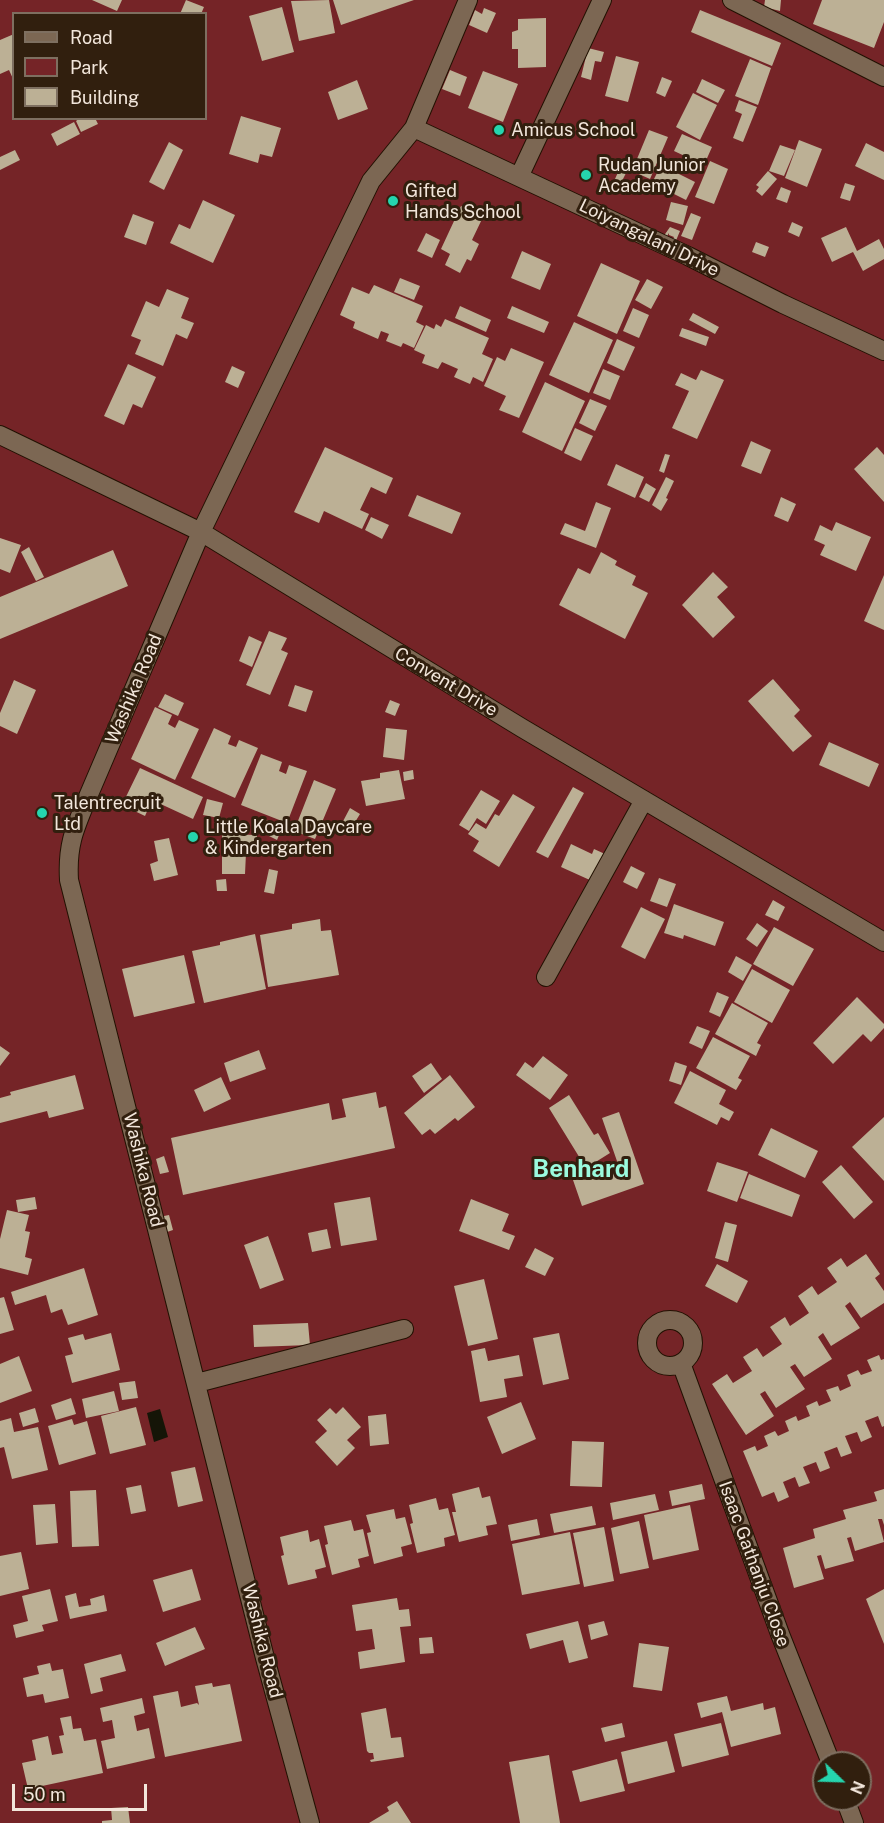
<!DOCTYPE html>
<style>
body{margin:0}
#map{position:relative;width:884px;height:1823px;overflow:hidden;background:#3b2917;font-family:"Public Sans",sans-serif}
canvas{display:block}
.legend{position:absolute;left:12px;top:12px;width:195px;height:108px;box-sizing:border-box;background:#311f0e;border:2px solid #7e6f60;margin:0;padding:8px 10px;list-style:none;font-size:18px;color:#f2e6db}
.legend li{display:flex;align-items:center;gap:12px;height:30px}
.legend b{width:30px;border:2px solid #7e6f60}
.north{position:absolute;left:812px;top:1751px;width:60px;height:60px;box-sizing:border-box;background:#311f0e;border:2px solid #7e6f60;border-radius:50%;rotate:113deg;font-size:16px;font-weight:700;line-height:24px;text-align:center;color:#f2e6db}
.north::after{content:'';display:block;margin:auto;width:21px;height:27px;background:#25d5ae;clip-path:polygon(50% 0,100% 100%,50% 72%,0 100%)}
.scale{position:absolute;left:12px;top:1784px;width:135px;height:27px;box-sizing:border-box;border:3px solid #f2e6db;border-top:0;padding-left:8px;font-size:18px;line-height:21px;white-space:nowrap;color:#f2e6db;-webkit-text-stroke:4px #311f0e;paint-order:stroke}
</style>
<div id="map">
<canvas width="884" height="1823"></canvas>
<ul class="legend">
<li><b style="height:8px;background:#7c6753"></b>Road</li>
<li><b style="height:16px;background:#752427"></b>Park</li>
<li><b style="height:16px;background:#bcb095"></b>Building</li>
</ul>
<div class="north">N</div>
<div class="scale">50 m</div>
</div>
<script>
const ctx = document.querySelector('canvas').getContext('2d');
ctx.lineJoin = 'round';
function paint(path, color) { ctx.fillStyle = color; ctx.fill(path, 'evenodd'); }
function stroke(path, color, width, dash) { ctx.strokeStyle = color; ctx.lineWidth = width; ctx.lineCap = dash ? 'butt' : 'round'; ctx.setLineDash(dash || []); ctx.stroke(path); }
function write(font, color, halo, rows, align = 'center') {
  ctx.font = font + ' "Public Sans",sans-serif'; ctx.lineWidth = 6; ctx.setLineDash([]); ctx.textBaseline = 'middle'; ctx.strokeStyle = halo; ctx.fillStyle = color; for (const [text, x, y, turn = 0] of rows) {
    ctx.save(); ctx.translate(x, y); ctx.rotate((+turn || 0) * Math.PI / 180); ctx.textAlign = isNaN(turn) ? turn : align; if (halo) ctx.strokeText(text, 0, 0); ctx.fillText(text, 0, 0); ctx.restore();
  }
}
const green = new Path2D(`
 M0,0H835L884,21V1823H0ZM14,14H206V118H14ZM824,1763H860V1799H824Z`);
const water = new Path2D(`
 M160,1409L168,1437L154,1442L147,1413Z`);
const building = new Path2D(`
 M92,0H122L117,11Z
 M186,0L204,7L201,14H180Z
 M329,0L335,33L299,41L291,1Z
 M333,0H414L341,25Z
 M765,0H781L780,11L764,7Z
 M822,0H884V22L874,48L813,24Z
 M282,7L294,52L262,61L249,16Z
 M484,8L496,13L487,33L469,25L475,10L482,14Z
 M700,10L781,43L772,66L691,32Z
 M546,18V67L518,68V49H512V32L518,30V19Z
 M14,34V81L9,70L0,74V40Z
 M588,48L604,52L601,62L595,61L591,80L581,77Z
 M616,56L639,62L628,102L605,96Z
 M750,59L771,68L758,105L735,96Z
 M450,70L467,77L460,96L442,89Z
 M483,71L518,84L503,122L468,108Z
 M662,77L672,81L665,97L656,93Z
 M702,79L725,90L718,103L696,92Z
 M357,80L368,109L338,120L328,92Z
 M693,93L717,105L700,140L676,127Z
 M739,100L757,107L743,142L733,138L742,114L735,111Z
 M241,116L281,128L272,157L260,154L258,163L229,154Z
 M80,118H95L98,124L81,132L76,121Z
 M74,122L80,134L57,146L51,134Z
 M649,130L668,137L650,179L632,171Z
 M682,134L712,147L704,165L674,151Z
 M799,140L822,149L807,187L785,178Z
 M169,142L183,150L164,190L149,182Z
 M866,143L884,152V180L855,166Z
 M780,145L795,150L784,176L769,171Z
 M15,150L20,160L0,170V157Z
 M710,161L728,169L714,204L695,197Z
 M661,165L695,182L686,200L652,183Z
 M619,170L626,173L617,191L611,188Z
 M768,171L777,179L762,196L756,191L759,187L756,185Z
 M845,183L855,186L850,201L840,198Z
 M781,187L791,191L787,203L776,199Z
 M203,200L235,215L213,263L170,243L179,224L190,229Z
 M671,202L688,206L683,225L666,220Z
 M461,206L483,217L472,240L479,244L471,261L467,259L460,273L445,265L450,254L441,249Z
 M691,213L701,217L692,240L681,236Z
 M133,214L154,222L146,245L124,237Z
 M792,222L803,227L799,237L788,232Z
 M670,227L680,231L675,243L672,241L674,237L669,235V233L666,238L663,237Z
 M846,227L857,251L879,239L884,249V259L863,271L853,252L832,262L821,238Z
 M426,233L440,240L432,258L417,251Z
 M756,242L769,247L765,257L752,252Z
 M522,251L551,264L540,290L511,278Z
 M601,263L640,281L617,334L577,316Z
 M400,278L420,286L414,300L394,292Z
 M647,279L663,287L651,309L635,300Z
 M374,285L423,306L416,322L424,326L414,348L403,343L401,347L386,341L389,334L381,331L378,339L353,328L355,322L340,315L352,287L369,294Z
 M167,289L189,298L181,318L194,323L187,339L176,334L163,366L135,354L141,340L131,336L146,301L159,307Z
 M460,306L491,320L486,332L455,318Z
 M512,306L549,322L544,333L507,318Z
 M633,308L649,315L639,338L623,331Z
 M693,313L719,327L715,334L689,320Z
 M445,319L489,338L482,354L493,359L483,382L473,377L470,384L454,377L458,369L442,362L438,369L422,363L425,355L414,350L426,325L434,329L436,324L441,327Z
 M574,322L613,340L589,393L549,375Z
 M682,328L709,337L706,346L679,336Z
 M617,339L635,347L624,371L607,363Z
 M511,348L544,362L519,418L499,410L506,396L484,386L497,357L505,361Z
 M128,364L156,377L142,408L133,404L124,425L104,416Z
 M232,366L245,372L238,388L225,382Z
 M603,369L620,376L610,400L593,393Z
 M701,370L724,380L697,439L672,428L689,391L675,385L681,373L696,380Z
 M545,382L585,401L562,451L522,432Z
 M590,399L607,406L595,431L579,423Z
 M575,428L593,436L581,461L564,453Z
 M751,441L771,450L761,474L741,466Z
 M325,447L393,478L386,494L371,487L360,510L369,514L362,529L324,511L319,523L294,512Z
 M877,447L884,455V502L854,469Z
 M665,454L670,455L664,473L659,471Z
 M616,464L644,477L635,498L607,485Z
 M666,477L674,481L666,498L668,499L661,511L652,505Z
 M646,483L656,489L649,502L639,497Z
 M417,495L461,513L452,534L408,516Z
 M781,497L796,504L788,522L774,516Z
 M596,502L611,508L596,548L560,534L565,523L585,531Z
 M371,517L389,525L382,539L365,530Z
 M836,522L871,537L856,571L820,555L825,545L814,540L820,525L832,531Z
 M0,538L21,545L10,573L0,569Z
 M29,547L44,577L36,581L21,552Z
 M113,550L128,586L0,639V597Z
 M601,552L617,561L615,565L636,576L632,585L648,593L625,639L559,605L578,568L590,574Z
 M713,572L728,587L717,597L735,617L713,638L682,605Z
 M884,575V630L864,621Z
 M269,631L287,638L281,650L288,653L270,695L246,685Z
 M249,636L262,642L252,667L239,661Z
 M773,679L800,710L794,716L812,736L793,752L748,701Z
 M14,680L36,690L17,734L0,726V713Z
 M295,685L313,691L306,712L288,706Z
 M165,694L184,703L178,716L158,707Z
 M390,700L400,704L395,716L385,712Z
 M155,707L172,715L168,724L175,728L179,720L199,729L175,780L131,759Z
 M214,728L231,736L228,744L236,747L239,740L258,748L235,798L191,778Z
 M386,728L407,730L404,760L383,757Z
 M829,742L879,764L869,787L819,765Z
 M261,754L282,762L279,771L286,774L289,765L307,771L287,823L241,805Z
 M140,768L203,797L193,819L152,800L145,816L122,805Z
 M399,770L405,799L366,806L361,781L380,778V773Z
 M413,770L414,779L404,781L403,772Z
 M314,780L336,789L315,839L294,831Z
 M573,787L584,793L548,858L536,852Z
 M481,790L500,801L486,824L477,818L469,831L459,825Z
 M513,794L535,807L499,867L473,851L479,841L468,834L476,823L486,829L495,814L499,816Z
 M207,799L223,803L219,818L203,815Z
 M350,808L360,814L349,832L340,827Z
 M267,820L282,828L277,840L261,832Z
 M222,834L257,835L256,853H246L245,874H222Z
 M169,838L178,875L154,881L150,864L158,861L154,841Z
 M571,844L592,854L594,849L605,854L592,881L561,867Z
 M631,866L645,873L637,889L623,882Z
 M269,869L278,871L274,894L264,892Z
 M659,878L676,884L667,907L650,901Z
 M226,879L227,891H217L216,880Z
 M773,900L785,907L778,921L765,915Z
 M674,904L724,922L715,946L684,935L683,939L664,933Z
 M641,907L665,919L645,959L621,947Z
 M320,919L321,931L331,930L339,975L268,987L260,935L292,929V924Z
 M757,923L768,931L757,947L746,939Z
 M774,927L814,949L793,986L753,964Z
 M255,934L266,989L204,1003L192,951L220,945V942Z
 M184,955L195,1003L134,1017L122,969Z
 M736,956L752,965L743,981L728,972Z
 M752,969L790,990L772,1023L734,1002Z
 M717,992L729,997L720,1017L709,1012Z
 M857,997L884,1024V1028L871,1042L863,1034L833,1064L813,1043Z
 M732,1003L768,1023L757,1043L761,1045L756,1056L715,1034Z
 M697,1026L710,1031L702,1049L689,1043Z
 M713,1037L750,1056L738,1078L742,1080L736,1090L696,1068Z
 M0,1046L10,1053L0,1066Z
 M259,1050L266,1069L230,1082L224,1063Z
 M543,1056L568,1075L550,1100L516,1075L525,1062L533,1068Z
 M675,1062L687,1066L681,1085L669,1081Z
 M431,1063L442,1079L424,1093L412,1076Z
 M690,1071L726,1090L719,1104L734,1112L729,1121L721,1117L717,1125L674,1103Z
 M75,1075L84,1109L49,1118L47,1111L0,1123V1098L11,1095L10,1092Z
 M450,1075L475,1107L458,1121L455,1118L435,1134L430,1129L422,1135L404,1113Z
 M221,1077L231,1099L204,1112L194,1090Z
 M376,1092L379,1108L386,1106L395,1148L183,1195L171,1138L329,1103L332,1120L346,1117L342,1099Z
 M569,1095L594,1135L598,1133L610,1153L586,1168L549,1108Z
 M619,1112L644,1184L582,1206L573,1180L618,1164L602,1118Z
 M884,1117V1181L852,1147Z
 M771,1128L818,1151L805,1178L758,1155Z
 M164,1156L169,1172L160,1174L156,1159Z
 M717,1162L748,1172L737,1202L707,1191Z
 M841,1165L873,1202L854,1219L822,1182Z
 M749,1174L800,1195L792,1217L740,1198Z
 M35,1197L37,1209L18,1212L16,1200Z
 M370,1197L377,1240L341,1246L334,1203Z
 M471,1199L509,1214L502,1231L515,1236L509,1250L459,1231Z
 M7,1210L29,1215L25,1231L30,1232L25,1257L32,1259L28,1275L0,1268V1239Z
 M169,1215L173,1230L164,1233L159,1217Z
 M725,1222L737,1225L728,1262L715,1258Z
 M327,1229L331,1248L312,1252L308,1233Z
 M268,1236L284,1280L260,1289L244,1245Z
 M535,1248L554,1258L545,1276L525,1267Z
 M866,1254L880,1274L875,1278L884,1291V1303L861,1318L850,1302L845,1306L860,1328L831,1346L823,1333L818,1337L832,1359L804,1377L795,1364L790,1367L805,1389L776,1408L765,1391L760,1394L774,1416L746,1435L712,1384L727,1374L733,1383L752,1371L743,1357L757,1348L763,1357L782,1344L770,1327L785,1317L790,1326L809,1313L798,1296L812,1286L818,1295L837,1282L827,1268L841,1258L847,1267Z
 M717,1264L748,1281L737,1303L705,1286Z
 M84,1268L98,1315L68,1325L62,1309L51,1313L46,1295L15,1305L11,1292Z
 M484,1279L498,1339L468,1346L454,1286Z
 M4,1297L14,1330L0,1334V1298Z
 M308,1323L310,1345L254,1347L253,1325Z
 M111,1333L120,1370L72,1383L65,1356L73,1354L68,1338L83,1334L85,1340Z
 M559,1333L569,1379L543,1385L533,1338Z
 M485,1348L488,1361L519,1355L523,1376L504,1379L507,1397L480,1402L471,1351Z
 M879,1355L881,1360L884,1359V1426L882,1427L878,1416L865,1421L872,1437L861,1442L857,1432L845,1436L852,1453L841,1457L837,1447L824,1452L830,1468L820,1472L816,1462L803,1467L810,1483L799,1487L795,1477L783,1482L789,1497L778,1502L774,1492L762,1497L743,1451L755,1446L757,1451L768,1446L764,1436L775,1431L778,1436L789,1431L785,1421L796,1416L798,1421L810,1416L806,1406L817,1401L819,1406L831,1401L826,1390L838,1386L840,1391L851,1386L847,1375L858,1370L861,1375L872,1371L867,1360Z
 M19,1356L32,1391L0,1403V1364Z
 M135,1381L138,1398L122,1400L119,1383Z
 M114,1391L119,1411L86,1418L82,1399Z
 M71,1398L76,1414L56,1420L51,1405Z
 M521,1402L536,1439L502,1454L487,1417Z
 M136,1407L146,1445L110,1454L101,1416Z
 M343,1407L361,1427L347,1440L355,1448L337,1466L315,1442L327,1431L317,1420L330,1408L336,1414Z
 M35,1408L39,1422L23,1427L19,1413Z
 M386,1414L389,1444L370,1446L368,1416Z
 M11,1418L14,1432L38,1427L48,1470L12,1479L4,1447L0,1448V1421Z
 M72,1419L74,1425L87,1421L96,1454L59,1465L48,1426Z
 M572,1441L604,1442L602,1487L570,1486Z
 M195,1467L203,1501L178,1507L171,1472Z
 M702,1484L705,1499L672,1506L669,1491Z
 M141,1485L146,1511L131,1514L126,1488Z
 M479,1487L482,1498L490,1496L497,1524L486,1526L488,1535L459,1542L452,1512H456L452,1494Z
 M884,1489V1525L882,1519H878L884,1542L855,1551L851,1537L847,1538L854,1561L825,1569L821,1555L817,1556L824,1579L794,1588L783,1548L815,1538L813,1529L846,1519L843,1510L877,1501L874,1492Z
 M96,1490L99,1546L72,1547L70,1491Z
 M655,1494L659,1510L613,1520L610,1503Z
 M436,1498L439,1510L448,1508L455,1535L444,1538L445,1546L417,1553L410,1524L413,1523L409,1505Z
 M55,1504L58,1543L36,1545L33,1505Z
 M690,1505L699,1550L653,1560L644,1515Z
 M592,1506L596,1525L554,1533L550,1514Z
 M394,1509L396,1519L405,1517L412,1544L401,1547L403,1556L374,1564L367,1533L371,1532L366,1515Z
 M537,1519L540,1535L511,1541L508,1525Z
 M351,1520L354,1531L363,1529L369,1556L358,1559L360,1567L332,1575L325,1545L328,1544L324,1526Z
 M639,1521L649,1568L620,1574L611,1528Z
 M604,1527L614,1581L584,1587L573,1533Z
 M308,1530L310,1542L319,1539L326,1567L315,1570L317,1578L288,1585L281,1556L284,1555L280,1537Z
 M570,1532L580,1584L522,1595L512,1544Z
 M21,1552L29,1589L0,1596V1556Z
 M192,1569L201,1600L163,1612L153,1580Z
 M50,1589L58,1621L42,1625L44,1631L16,1638L13,1625L28,1621L22,1596Z
 M884,1589V1644L866,1599Z
 M76,1593L79,1607L91,1605L90,1599L104,1595L107,1611L70,1619L65,1596Z
 M397,1598L399,1610L409,1609L411,1626L400,1627L405,1662L360,1669L358,1652L375,1649L372,1629L356,1631L352,1605Z
 M578,1621L588,1658L569,1663L563,1640L530,1649L526,1634Z
 M604,1621L608,1635L591,1640L588,1625Z
 M195,1627L205,1649L165,1666L156,1643Z
 M432,1637L434,1653L420,1654L419,1638Z
 M639,1643L669,1647L662,1691L633,1687Z
 M121,1654L126,1671L100,1678L103,1691L91,1694L84,1664Z
 M50,1663L52,1671L63,1669L69,1698L45,1703L43,1694L27,1697L23,1678L39,1674L37,1666Z
 M212,1683L213,1687L230,1684L242,1741L165,1757L153,1696L178,1691L181,1707L197,1703L199,1705L195,1686Z
 M727,1696L731,1711L763,1703L764,1710L775,1707L781,1734L731,1747L722,1712L701,1718L697,1703Z
 M142,1698L145,1713L134,1716L137,1731L149,1728L155,1758L107,1769L101,1741L115,1738L112,1720L103,1722L100,1708Z
 M386,1708L391,1738L401,1737L404,1757L371,1762L370,1760L374,1759L373,1753H369L367,1751L361,1713Z
 M71,1716L73,1729L81,1728L84,1741L96,1739L103,1773L28,1789L22,1763L36,1760L32,1740L48,1736L52,1755L63,1753L59,1736L64,1735L60,1718Z
 M622,1723L625,1737L605,1742L601,1728Z
 M721,1723L729,1755L682,1767L674,1734Z
 M667,1741L675,1772L628,1784L621,1752Z
 M549,1755L560,1823H520L509,1762Z
 M617,1759L625,1791L580,1802L572,1771Z
 M397,1801L411,1823H369L389,1811L387,1807Z
 M128,1807L130,1823H102V1821L112,1820L111,1808Z`);
const minor = new Path2D(`
 M732,0L884,77
 M414,128L688,256L783,304L884,351
 M519,177L602,0
 M0,435L201,532L522,728L884,942
 M546,977L644,800
 M647 1343a23 23 0 1 1 46 0a23 23 0 1 1-46 0Z
 M681,1363L780,1634L831,1763
 M197,1383L404,1329
 M845,1799L854,1823
 M310,1823L265,1658L69,880C67,846 74,830 87,799L201,532L371,181L414,128L468,0`);
const markers = [
 [499,130,6,"#25d5ae"],
 [586,175,6,"#25d5ae"],
 [393,201,6,"#25d5ae"],
 [42,813,6,"#25d5ae"],
 [193,837,6,"#25d5ae"]
];
const poiNames = [
 ["Amicus School",511,130],
 ["Rudan Junior",598,165],
 ["Academy",598,186],
 ["Gifted",405,191],
 ["Hands School",405,212],
 ["Talentrecruit",54,803],
 ["Ltd",54,824],
 ["Little Koala Daycare",205,827],
 ["& Kindergarten",205,848]
];
const streetNames = [
 ["Loiyangalani Drive",649,238,26],
 ["Convent Drive",446,682,31],
 ["Washika Road",134,689,-67],
 ["Washika Road",143,1170,76],
 ["Isaac Gathanju Close",754,1564,70],
 ["Washika Road",262,1641,76]
];
const districtNames = [
 ["Benhard",581,1170]
];
paint(green, '#752427');
paint(water, '#151507');
paint(building, '#bcb095');
stroke(minor, '#221102', 20);
stroke(minor, '#7c6753', 18);
for (const [x, y, r, color] of markers) { const dot = new Path2D(); dot.arc(x, y, r, 0, 2 * Math.PI); ctx.fillStyle = color; ctx.fill(dot); stroke(dot, '#311f0e', 2); }
write('18px', '#f2e6db', '#311f0e', poiNames, 'left');
write('18px', '#f2e6db', '#311f0e', streetNames);
write('bold 24px', '#9bfbde', '#311f0e', districtNames);
</script>
